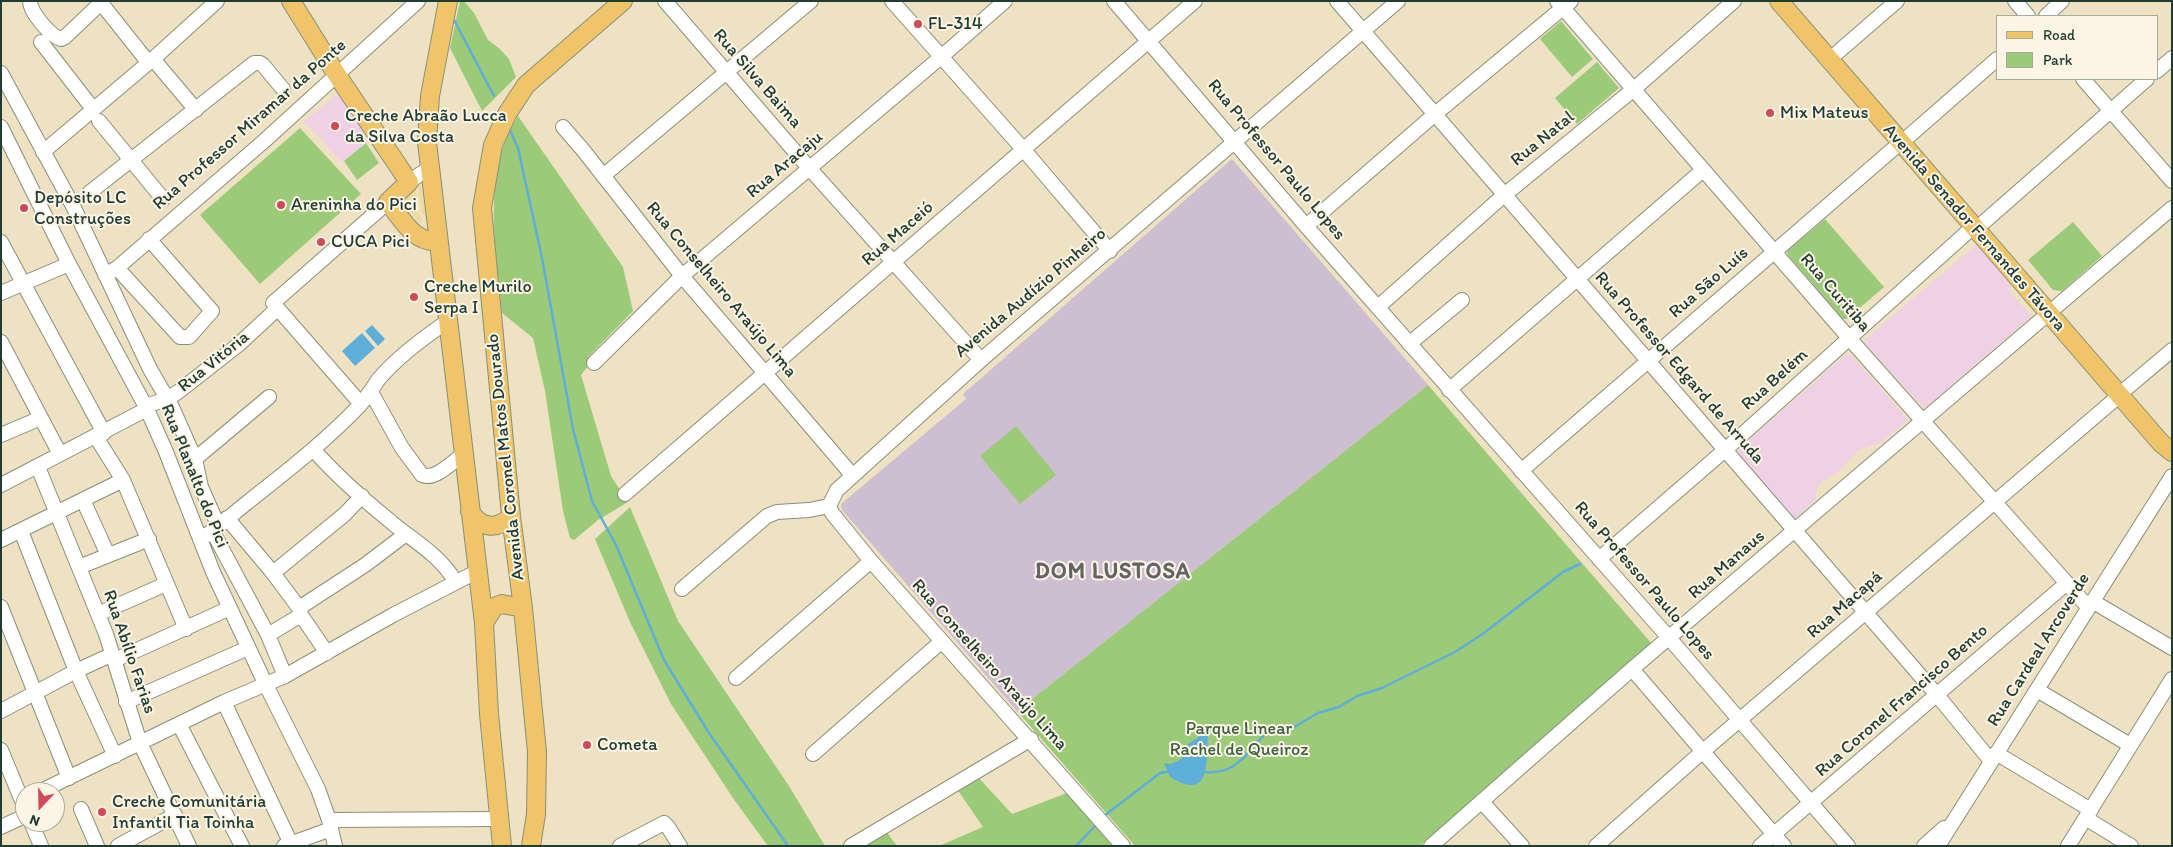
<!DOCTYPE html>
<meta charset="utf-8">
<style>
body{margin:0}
#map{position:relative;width:2173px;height:847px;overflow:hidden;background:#efe2c2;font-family:Itim,sans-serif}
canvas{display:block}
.frame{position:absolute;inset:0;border:2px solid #1f3d34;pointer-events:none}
.legend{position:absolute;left:1996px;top:15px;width:162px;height:65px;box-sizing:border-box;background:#fcf5e5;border:1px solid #a4ab9e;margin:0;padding:6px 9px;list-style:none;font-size:15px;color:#1f3d34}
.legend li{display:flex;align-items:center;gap:10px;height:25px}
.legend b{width:25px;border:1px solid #a4ab9e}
.north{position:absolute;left:15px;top:782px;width:50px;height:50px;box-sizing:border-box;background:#fcf5e5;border:1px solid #a4ab9e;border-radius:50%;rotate:201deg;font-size:14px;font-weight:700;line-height:20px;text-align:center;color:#1f3d34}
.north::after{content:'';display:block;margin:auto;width:18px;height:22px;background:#d1495b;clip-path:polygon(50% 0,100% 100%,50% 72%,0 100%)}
</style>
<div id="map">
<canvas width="2173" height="847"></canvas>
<div class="frame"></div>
<ul class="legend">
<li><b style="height:6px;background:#f0c469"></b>Road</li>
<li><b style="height:14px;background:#9bca79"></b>Park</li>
</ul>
<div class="north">N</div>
</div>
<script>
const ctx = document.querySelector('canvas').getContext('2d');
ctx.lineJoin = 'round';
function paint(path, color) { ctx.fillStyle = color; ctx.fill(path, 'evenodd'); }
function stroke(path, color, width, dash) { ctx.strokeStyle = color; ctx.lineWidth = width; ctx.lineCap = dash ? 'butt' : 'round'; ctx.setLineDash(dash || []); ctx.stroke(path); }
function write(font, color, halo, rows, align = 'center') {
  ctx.font = font + ' Itim,sans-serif'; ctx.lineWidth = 4; ctx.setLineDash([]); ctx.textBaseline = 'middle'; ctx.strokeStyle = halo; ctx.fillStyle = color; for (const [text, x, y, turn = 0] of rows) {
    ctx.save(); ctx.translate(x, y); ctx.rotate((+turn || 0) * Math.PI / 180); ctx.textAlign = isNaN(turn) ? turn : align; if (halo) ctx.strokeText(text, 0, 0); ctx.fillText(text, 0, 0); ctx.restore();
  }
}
const built = new Path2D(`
 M339,93L371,140L342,163L314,131L303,122Z
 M1977,244L2012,286L2008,290L2032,316L1927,406H1922L1863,341Z
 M1846,354L1851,355L1908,420L1880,443L1859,450L1837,473L1819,484L1816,492V499L1793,520L1739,455V449Z`);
const industrial = new Path2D(`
 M1232,159L1428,385L1017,711L842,510L841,504L966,399L963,394Z`);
const green = new Path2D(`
 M460,1H464L474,13L488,40L500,49L509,59L516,77L482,111L450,48Z
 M1561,21L1593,59L1572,77L1540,39Z
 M1597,62L1619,88L1577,124L1555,98Z
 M518,116L623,267L633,311L588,357V366L581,375L611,476L628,502L598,520L574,540L570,538L563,511L545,391L533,338L502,313C496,248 481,174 518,116Z
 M300,128L361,194L260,284L200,215Z
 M366,143L379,163L357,180L344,161Z
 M1825,219L1884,287L1847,319H1843L1788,255L1787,251Z
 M2073,222L2102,256L2062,291L2053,290L2028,260Z
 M1428,385L1652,644L1420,846H1135L1017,711Z
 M1016,426L1056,475L1020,504L980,456Z
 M630,507L678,621L789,786L825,846H768L735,801L671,704L630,622L595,539Z
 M977,776L1012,814L1067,793L1112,846H939L983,827L957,789Z
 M885,830L897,846H860Z`);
const sand = new Path2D(`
 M421,183L426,216L421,213L418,185Z
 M416,187L417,211L422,218L420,223L402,201L403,198Z`);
const water = new Path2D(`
 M372,325L385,339L378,346L365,331Z
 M362,333L375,348L355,366L342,351Z
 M1203,734H1208C1206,760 1212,803 1170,777L1164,763L1171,764L1178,761L1183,757L1188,744Z`);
const stream = new Path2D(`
 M453,18L494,96
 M509,128L518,148L542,258L573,429L592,501L616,545L664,660L709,733L788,846
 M1204,772C1237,775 1245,754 1265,734L1291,729L1318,713L1339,707L1357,696L1382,688L1455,652L1484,633L1563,572L1580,564
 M1104,816L1160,773L1171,771
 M1076,846L1097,824`);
const minor = new Path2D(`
 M30,1C30,12 50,36 61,39L65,37L103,1
 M665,1L810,169L981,360
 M892,1L1023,149L1110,251
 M1114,1L1306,226L1670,639L1848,846
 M1337,1L1937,695L1991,761
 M1557,1L1849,338L2088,607
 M2015,1L2028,16
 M101,3L148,62
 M2046,16L2062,1
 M41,42L93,109
 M1838,52L1897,1
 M153,59L196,110
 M2157,71L2172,58
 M1,73L74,208L150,369L172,407L195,459L201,487L218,525
 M2083,79L2172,181
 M99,121L163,199
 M1,127L69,264L147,409L166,452L213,572L265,683L318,789L329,820L335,846
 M563,127L583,150L682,276L853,476
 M1909,136L1997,59
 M43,152L153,59L217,1
 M603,176L811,1
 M409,182L429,168
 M89,193L254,63H260L263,65L283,89
 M1984,222L2147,79
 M1306,226L1434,115L1571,1
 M1,242L104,433
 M117,268L180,337H189L212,311L149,239
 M105,275L117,268L263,142L418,1
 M1,293L69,264
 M2057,306L2172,208
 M1378,307L1503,196L1634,89L1734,1
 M1,342L60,454
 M1409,344L1462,300
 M594,363L682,276L941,57L1005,1
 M2127,388L2172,350
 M1449,390L1703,170
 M371,392L402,448L422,475C435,481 453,461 464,454
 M361,404L273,303L388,202
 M145,406L167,399L178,392L238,345L277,309
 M1,435L41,418
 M96,437L123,480L186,629
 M313,449C336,476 363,499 390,521C413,541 439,554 455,581
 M195,459L269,397
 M38,467L106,634L140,743L189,846
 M1521,471L1900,143
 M1,485L147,409
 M625,494L1195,1
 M83,500L108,555
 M829,506L837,490L981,360L1398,1
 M829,506L832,513L871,561L1123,846
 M227,518L273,573L299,608L301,615L327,653
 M21,531L76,671L115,756
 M213,532L268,635L285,676
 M200,539C217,530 232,514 248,502C287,471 326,441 360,405C367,397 372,389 378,380C397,357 423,338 448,321
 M1,540L123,480
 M1599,559L1725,450L1973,227
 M79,567L149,539
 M273,573L345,514L362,496
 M682,589L767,516L777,512L809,510L829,506
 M2092,601L2172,648
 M1,607L69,778
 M299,608L365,565L406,534
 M98,614L166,584
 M268,635L301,615
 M115,660L230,608
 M1632,669L1784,846
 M736,678L871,561
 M2037,690L2130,745
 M126,702L248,648
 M224,702L292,846
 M1,711L76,671L113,654
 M179,724L242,846
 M1,750L25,808
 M1996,753L2091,810
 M813,754L942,641
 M39,792L224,702L285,676L393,615L476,572
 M1482,802L1522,846
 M81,809L97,846
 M2087,816L2092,822L2131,846
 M329,820L500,819
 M31,822L41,846
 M1,827L25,816
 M118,846L175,815
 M284,846L331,829
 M620,846L664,823L668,827L680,846
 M851,846L1031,739
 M1431,846L1632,669L2049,313
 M1596,846L1702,752L2120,395
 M1760,846L2067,583
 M1924,846L1944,828
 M1938,846L2172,476
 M2068,846L2172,679`);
const major = new Path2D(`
 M291,1L337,75L409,182L388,202C402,219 414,243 437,241
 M448,1L430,96L427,142L484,623L489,714L502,846
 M1779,1L2161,443L2172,452
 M470,511C480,528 497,531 511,516
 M484,623L494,607L502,604L523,608
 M531,846L536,814L537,752L523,608L511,516L482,208L493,145L507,114L526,85L623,1`);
const markers = [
 [918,24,5,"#d1495b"],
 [1770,113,5,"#d1495b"],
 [335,126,5,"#d1495b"],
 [281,205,5,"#d1495b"],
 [24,208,5,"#d1495b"],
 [321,242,5,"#d1495b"],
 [414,297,5,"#d1495b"],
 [587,745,5,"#d1495b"],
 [102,812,5,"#d1495b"]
];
const poiNames = [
 ["FL-314",928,24],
 ["Mix Mateus",1780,113],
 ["Creche Abraão Lucca",345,116],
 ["da Silva Costa",345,137],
 ["Depósito LC",34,198],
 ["Construções",34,219],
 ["Areninha do Pici",291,205],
 ["CUCA Pici",331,242],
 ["Creche Murilo",424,287],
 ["Serpa I",424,308],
 ["Cometa",597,745],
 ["Creche Comunitária",112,802],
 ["Infantil Tia Toinha",112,823]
];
const streetNames = [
 ["Rua Silva Baima",757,79,49],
 ["Rua Professor Miramar da Ponte",250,125,-41],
 ["Rua Natal",1543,139,-39],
 ["Rua Professor Paulo Lopes",1276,160,50],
 ["Rua Aracaju",785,165,-40],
 ["Avenida Senador Fernandes Távora",1974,228,49],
 ["Rua Maceió",898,234,-41],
 ["Rua São Luís",1709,283,-41],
 ["Rua Conselheiro Araújo Lima",721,290,50],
 ["Avenida Audízio Pinheiro",1031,293,-40],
 ["Rua Curitiba",1835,293,49],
 ["Rua Vitória",214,362,-39],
 ["Rua Professor Edgard de Arruda",1679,368,49],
 ["Rua Belém",1775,380,-42],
 ["Avenida Coronel Matos Dourado",506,457,-96],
 ["Rua Planalto do Pici",194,476,68],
 ["Rua Manaus",1727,565,-41],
 ["Rua Professor Paulo Lopes",1644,581,49],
 ["Rua Macapá",1845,605,-41],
 ["Rua Cardeal Arcoverde",2039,650,-58],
 ["Rua Abílio Farias",129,652,71],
 ["Rua Conselheiro Araújo Lima",989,665,48],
 ["Rua Coronel Francisco Bento",1902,701,-41]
];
const parkNames = [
 ["Parque Linear",1239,729],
 ["Rachel de Queiroz",1239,750]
];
const districtNames = [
 ["DOM LUSTOSA",1113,572]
];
paint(built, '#f0d0e5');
paint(industrial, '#cebed2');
paint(green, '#9bca79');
paint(sand, '#eeda9e');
paint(water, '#5faed9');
stroke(stream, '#5faed9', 2.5);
stroke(minor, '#87907b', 16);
stroke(major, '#87907b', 20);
stroke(minor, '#fff', 14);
stroke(major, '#f0c469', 18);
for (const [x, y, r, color] of markers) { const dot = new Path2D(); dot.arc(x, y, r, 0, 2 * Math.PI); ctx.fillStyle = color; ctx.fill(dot); stroke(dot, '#fcf5e5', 2); }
write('18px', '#1f3d34', '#fcf5e5', poiNames, 'left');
write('18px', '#1f3d34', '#fcf5e5', streetNames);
write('18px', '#3e6045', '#fcf5e5', parkNames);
ctx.letterSpacing = '1px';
write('bold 22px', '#636466', '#fcf5e5', districtNames);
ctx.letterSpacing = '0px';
</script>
